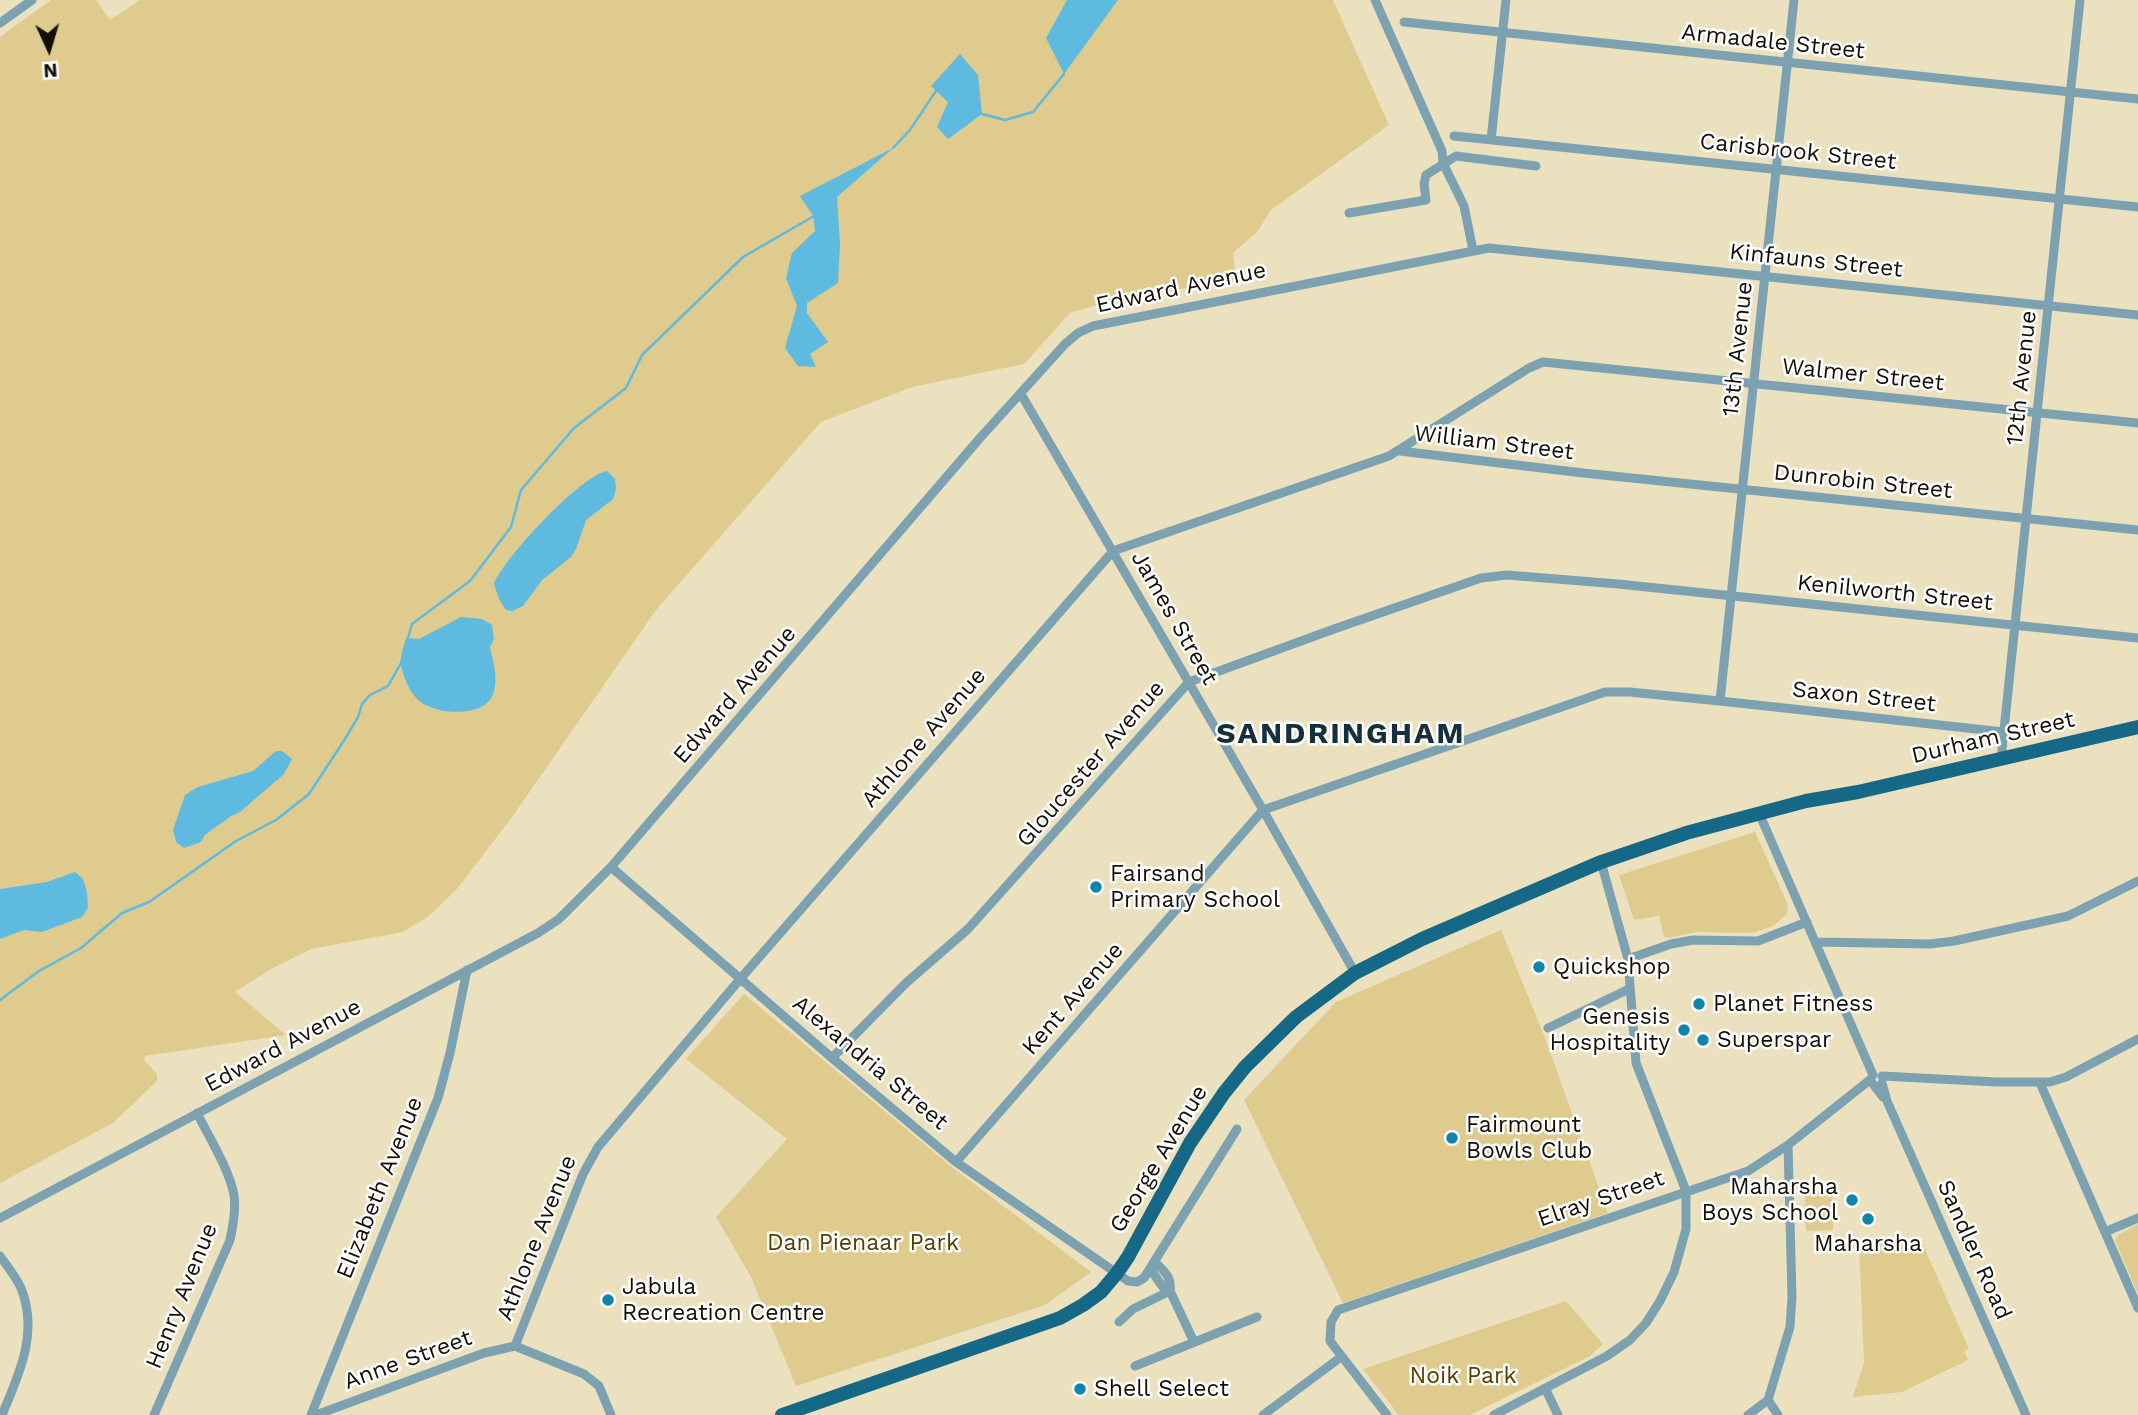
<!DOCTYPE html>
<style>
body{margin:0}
#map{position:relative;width:2138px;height:1415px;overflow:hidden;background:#ece1bf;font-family:"Work Sans",sans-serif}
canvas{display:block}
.north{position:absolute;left:14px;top:14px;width:70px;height:70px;-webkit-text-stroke:5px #fff;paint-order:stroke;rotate:176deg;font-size:19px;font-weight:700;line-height:28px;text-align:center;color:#130f04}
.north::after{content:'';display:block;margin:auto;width:24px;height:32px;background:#130f04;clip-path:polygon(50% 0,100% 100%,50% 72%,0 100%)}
</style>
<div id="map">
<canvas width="2138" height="1415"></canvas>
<div class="north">N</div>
</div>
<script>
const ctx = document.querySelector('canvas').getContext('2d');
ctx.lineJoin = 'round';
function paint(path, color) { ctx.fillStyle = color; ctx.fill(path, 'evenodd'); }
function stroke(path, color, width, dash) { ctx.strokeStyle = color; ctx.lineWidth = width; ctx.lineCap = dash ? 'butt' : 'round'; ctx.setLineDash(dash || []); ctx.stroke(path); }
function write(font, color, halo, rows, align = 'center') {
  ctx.font = font + ' "Work Sans",sans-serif'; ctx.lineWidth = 5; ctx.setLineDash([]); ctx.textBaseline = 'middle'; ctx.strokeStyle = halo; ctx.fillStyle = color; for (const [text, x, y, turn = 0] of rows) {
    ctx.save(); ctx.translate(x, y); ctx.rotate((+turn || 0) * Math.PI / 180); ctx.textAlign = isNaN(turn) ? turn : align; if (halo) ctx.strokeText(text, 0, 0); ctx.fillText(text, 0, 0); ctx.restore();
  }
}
const green = new Path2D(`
 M51,0H96L110,20L140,0H1333L1389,125L1271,210L1257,232L1233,253L1236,279L1100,304L1070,313L1024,364L912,387L821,422L656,610L510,820L456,890L429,916L403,932L311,949L271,969L235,992L286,1035L145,1056L144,1060L157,1074V1081L113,1123L0,1183V37Z
 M1755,832L1788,905L1787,914L1773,926L1753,933L1696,932L1669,938L1664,937L1659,916L1634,920L1619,875Z
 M1501,930L1545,1038L1608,1213L1343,1303L1244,1100L1336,1002Z
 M744,994L953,1168L1091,1272L1045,1305L796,1386L751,1277L716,1217L787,1139L686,1059Z
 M1832,1192L1833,1230L1806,1231L1805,1193Z
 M2138,1224V1294L2115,1241L2118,1235Z
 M1921,1240L1969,1349L1964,1351L1968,1360L1902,1392L1853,1397L1864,1362L1859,1243Z
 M1566,1301L1603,1344L1590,1356L1470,1415H1399L1363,1369Z`);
const water = new Path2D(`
 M1067,0H1118L1064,74L1046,38Z
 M960,54L978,75L982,114L948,139L937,127L948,102L931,86Z
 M893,148L837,197L840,245L838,283L807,303V313L828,342L810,354L816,367L798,366L785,348L797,306L786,278L792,253L815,231L813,216L800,196Z
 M607,471L615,479L616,489L613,499L586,520L576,549L571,557L542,580L523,606L512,611L506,610L499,599L494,584C503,559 581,475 607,471Z
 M461,617L482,619L492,625L494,639L490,647C493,661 498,676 494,691C488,718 440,715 422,703C410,695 404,678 401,665C400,657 404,646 406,638L419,639Z
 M276,751H282L292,759L284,774L240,812L231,816L205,835L201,842L184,848L176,842L173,830L185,795L198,787L253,771Z
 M75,872L83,879L87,892L88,908L82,917L42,932L24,930L0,939V889L47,882Z`);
const stream = new Path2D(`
 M982,114L1005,120L1033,112L1064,74
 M893,148L910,130L936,91
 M0,1000L39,971L81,948L122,913L149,902L236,841L276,820L309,794L345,739L358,717L362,704L370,695L388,686L401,663L412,624L470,581L511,527L521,490L574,428L626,388L642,355L743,257L814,216`);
const minor = new Path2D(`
 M1375,0L1442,151L1443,163L1464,206L1473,250
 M1404,22L2138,99
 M0,23L32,0
 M1454,136L2138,207
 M1491,140L1506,0
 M1349,213L1426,200L1424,184L1426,175L1456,156L1536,166
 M1021,394L1263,810L1355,973
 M1400,451L1583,473L2138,530
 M1720,701L1794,0
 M2001,759L2080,0
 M1759,813L1873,1075
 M611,867L832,1058L956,1162L1128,1281L1137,1282L1144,1278L1237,1129
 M1816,942L1930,944L1954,941L2068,916L2138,881
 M1628,959L1671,944L1693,940L1758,941L1807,922
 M1548,1028L1629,989
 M832,1058L906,983L968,929L1189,682L1334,629L1481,578L1507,575L1618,584L2138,638
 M1882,1076L1996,1082H2050L2066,1077L2138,1039
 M1882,1083L1887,1101L2026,1415
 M2040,1083L2138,1308
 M1873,1084L1883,1097
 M956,1162L1263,810L1605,692H1630L1720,701L2004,732
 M0,1218L538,933L559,919L611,867L980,438L1065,344L1078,333L1093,326L1489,248L2138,315
 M2105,1232L2138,1218
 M0,1256C7,1266 16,1277 21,1288C39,1333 19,1374 2,1415
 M1155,1262C1164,1271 1172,1277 1170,1291L1194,1342
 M1150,1269L1163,1287L1170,1291
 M1119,1322L1133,1309L1170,1291
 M515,1346L583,1174L598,1147L741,978L1113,551L1389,456L1529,368L1543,362L2138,423
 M1135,1366L1257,1317
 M1545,1388L1558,1415
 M1768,1400L1778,1415
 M154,1415L230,1240C233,1225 236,1210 234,1195C229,1169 209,1137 197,1113
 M311,1415L438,1098L450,1053L467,970
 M316,1415L484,1353L515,1346L584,1374L599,1386L611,1415
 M1263,1415L1341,1357
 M1387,1415L1330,1341L1331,1322L1338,1310L1748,1171L1788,1145L1871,1079
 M1494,1415L1607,1356L1630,1340L1646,1323L1660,1301L1674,1272L1686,1229V1191L1636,1063L1628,959L1601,862
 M1748,1415L1768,1400L1790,1327L1792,1297L1788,1145`);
const primary = new Path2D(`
 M782,1415L1060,1318L1083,1305L1101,1292L1117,1273L1128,1257L1190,1143L1224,1093L1245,1067L1296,1017L1355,973L1422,939L1601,862L1686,833L1806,801L1858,792L2138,727`);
const markers = [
 [1096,887,7,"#1085ab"],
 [1539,967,7,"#1085ab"],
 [1699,1004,7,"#1085ab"],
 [1684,1030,7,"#1085ab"],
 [1703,1040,7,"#1085ab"],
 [1452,1138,7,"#1085ab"],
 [1852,1200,7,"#1085ab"],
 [1868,1219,7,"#1085ab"],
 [608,1300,7,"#1085ab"],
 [1080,1389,7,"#1085ab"]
];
const streetNames = [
 ["Armadale Street",1773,42,6],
 ["Carisbrook Street",1798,152,6],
 ["Kinfauns Street",1816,261,6],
 ["Edward Avenue",1181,288,-12],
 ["13th Avenue",1738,349,-84],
 ["Walmer Street",1863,375,6],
 ["12th Avenue",2022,378,-84],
 ["William Street",1494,443,7],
 ["Dunrobin Street",1863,482,6],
 ["Kenilworth Street",1895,593,6],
 ["James Street",1174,618,60],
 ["Edward Avenue",735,695,-49],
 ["Saxon Street",1864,697,6],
 ["Athlone Avenue",924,738,-49],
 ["Durham Street",1993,738,-13],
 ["Gloucester Avenue",1091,764,-49],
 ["Kent Avenue",1073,999,-49],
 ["Edward Avenue",283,1046,-28],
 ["Alexandria Street",870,1063,40],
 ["George Avenue",1159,1159,-59],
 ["Elizabeth Avenue",380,1188,-68],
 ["Elray Street",1601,1199,-19],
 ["Athlone Avenue",537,1238,-68],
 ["Sandler Road",1974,1250,66],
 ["Henry Avenue",182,1296,-68],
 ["Anne Street",408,1360,-20]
];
const poiNames = [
 ["Fairsand",1110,874],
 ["Primary School",1110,900],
 ["Quickshop",1553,967],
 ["Planet Fitness",1713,1004],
 ["Genesis",1670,1017,"right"],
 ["Hospitality",1670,1043,"right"],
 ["Superspar",1717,1040],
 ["Fairmount",1466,1125],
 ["Bowls Club",1466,1151],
 ["Maharsha",1838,1187,"right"],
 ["Boys School",1838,1213,"right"],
 ["Maharsha",1868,1244,"center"],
 ["Jabula",622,1287],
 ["Recreation Centre",622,1313],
 ["Shell Select",1094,1389]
];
const parkNames = [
 ["Dan Pienaar Park",863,1243],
 ["Noik Park",1463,1376]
];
const districtNames = [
 ["SANDRINGHAM",1341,734]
];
paint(green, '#decb8d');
paint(water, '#5ebadf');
stroke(stream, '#5ebadf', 2.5);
stroke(minor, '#7ca1b1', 9);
stroke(primary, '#156986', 14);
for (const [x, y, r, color] of markers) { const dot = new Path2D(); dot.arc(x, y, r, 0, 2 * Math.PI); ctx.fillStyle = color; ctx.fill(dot); stroke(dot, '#fff', 2.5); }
write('23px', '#130f04', '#fff', streetNames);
write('23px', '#130f04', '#fff', poiNames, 'left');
write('23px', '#514000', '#fff', parkNames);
ctx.letterSpacing = '2px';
write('bold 30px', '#14303c', '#fff', districtNames);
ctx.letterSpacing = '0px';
</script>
